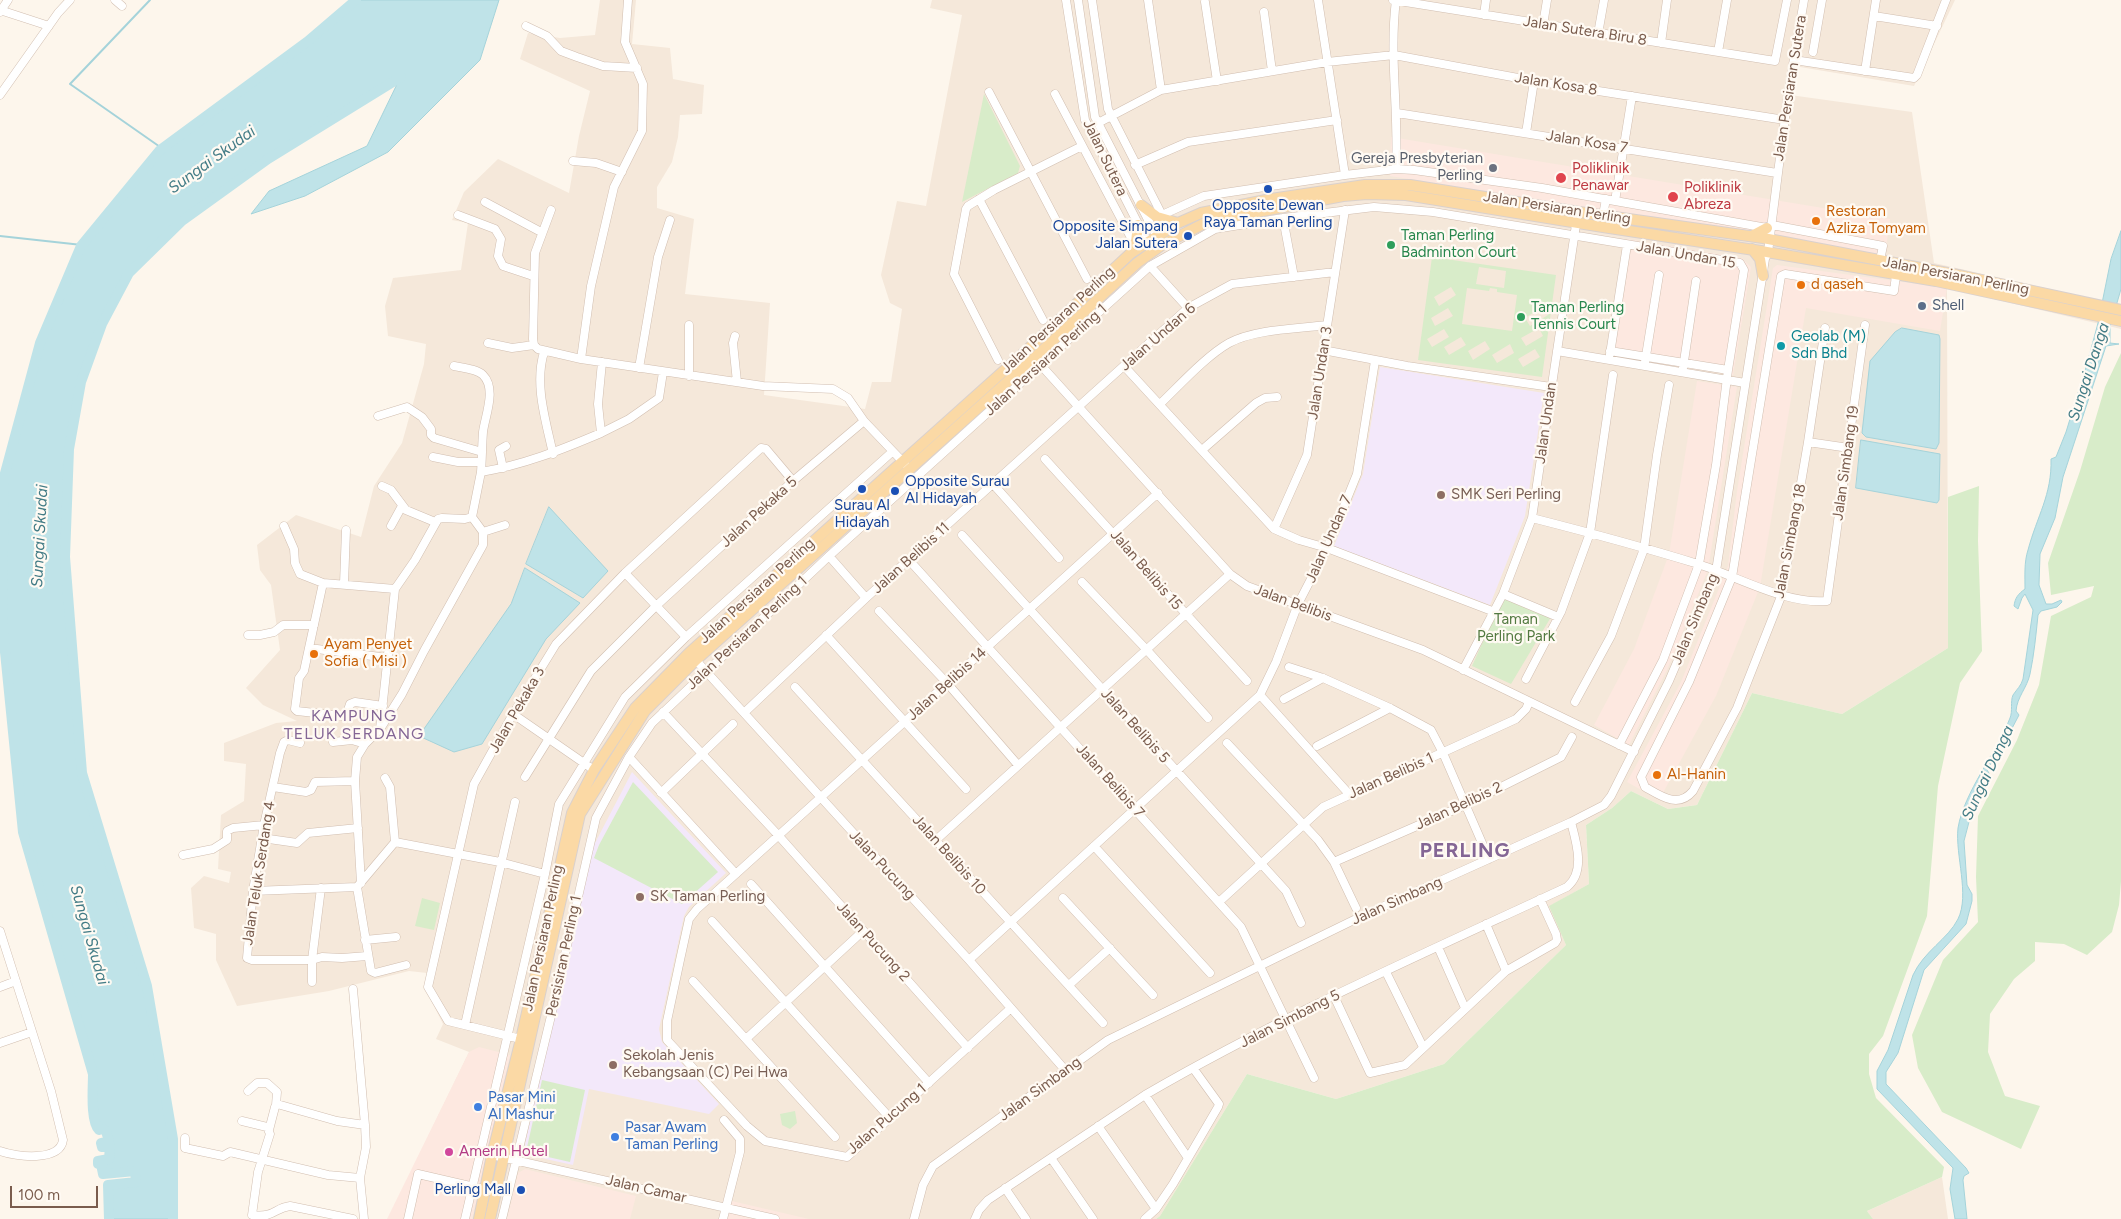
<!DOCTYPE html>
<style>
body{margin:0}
#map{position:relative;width:2121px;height:1219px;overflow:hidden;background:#fdf6ec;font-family:Figtree,sans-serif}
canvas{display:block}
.scale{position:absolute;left:10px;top:1186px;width:88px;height:22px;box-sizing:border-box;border:2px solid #7a5c4d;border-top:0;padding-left:6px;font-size:15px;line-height:18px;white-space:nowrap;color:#7a5c4d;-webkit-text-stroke:4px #fffaf3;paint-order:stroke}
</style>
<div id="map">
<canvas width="2121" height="1219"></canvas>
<div class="scale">100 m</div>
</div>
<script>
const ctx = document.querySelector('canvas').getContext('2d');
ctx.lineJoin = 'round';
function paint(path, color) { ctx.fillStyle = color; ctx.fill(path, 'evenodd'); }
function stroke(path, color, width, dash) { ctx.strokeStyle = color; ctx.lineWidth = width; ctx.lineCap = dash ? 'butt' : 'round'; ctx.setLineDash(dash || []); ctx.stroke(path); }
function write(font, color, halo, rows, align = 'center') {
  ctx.font = font + ' Figtree,sans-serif'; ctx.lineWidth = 4.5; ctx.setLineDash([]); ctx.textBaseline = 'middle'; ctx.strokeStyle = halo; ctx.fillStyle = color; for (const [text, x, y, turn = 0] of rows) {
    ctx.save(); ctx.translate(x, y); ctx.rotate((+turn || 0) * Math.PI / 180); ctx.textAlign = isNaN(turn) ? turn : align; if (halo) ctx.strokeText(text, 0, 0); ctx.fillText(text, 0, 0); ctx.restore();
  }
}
const residential = new Path2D(`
 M600,0H636L632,44L670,48L673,79L704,85L702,114L680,115L678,137L672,162L657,187V208L694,219L685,294L770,303L764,395L865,409L872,382H891L902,309L890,303L881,275L897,201L926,206L962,15L930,8L932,0H1955L1914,86L1788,65L1783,94L1912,112L1934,263L2121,305V329L1947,288L1948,648L1842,714L1752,693L1697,805L1668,809L1631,791L1612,808L1586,825L1589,884L1550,906L1566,945L1444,1064L1336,1099L1247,1074L1160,1216L1156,1219H388L469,1052L436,1039L443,1024L425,988L427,973L409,971L329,991L237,1006L216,960V934L194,928L191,888L204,876L229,883L231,872L218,869L221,815L244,801L246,764L224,761V743L276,723L297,721L263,705L246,688L280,650L271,585L260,570L257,545L296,515L361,537L374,486L402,443L424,364L426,344L388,336L385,306L393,278L461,270L468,223L452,220L464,192L498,159L569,193L579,136L590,91L520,59L528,33L560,38L595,35Z
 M1942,1177L1948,1219H1873L1867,1211Z`);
const commercial = new Path2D(`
 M1391,137L1890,219L1885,255L1390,176Z
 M1627,239L1742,258L1751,267L1733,375L1608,356Z
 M1777,265L1947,288L1940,331L1806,308L1760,587L1716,696L1659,800L1627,782L1681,682L1728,566L1737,491L1773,268Z
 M1697,381L1737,387L1708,570L1667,670L1629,745L1594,725L1634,649L1669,554Z
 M479,1047L510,1055L472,1219H387L469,1052Z
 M525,1169L636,1196L630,1219H507L518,1173Z
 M723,1199L809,1219H719Z`);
const education = new Path2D(`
 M1380,367L1544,393L1525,516L1490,605L1334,546L1363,474Z
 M632,772L726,873L689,907L684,916L659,1029L662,1042L719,1104L709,1114L589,1089L573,1165L523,1154L556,1002L594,845Z`);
const green = new Path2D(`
 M984,94L1020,166L1018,173L962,202Z
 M1432,257L1556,275L1542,377L1418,360ZM1479,267L1506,271L1504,288L1476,284ZM1451,287L1456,295L1439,306L1434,297ZM1467,288L1489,291L1490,288L1497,289V292L1517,295L1512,331L1462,324ZM1542,307L1548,315L1530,326L1525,318ZM1448,308L1453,316L1435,326L1431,318ZM1539,328L1543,336L1526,346L1521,338ZM1444,329L1449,337L1432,347L1427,339ZM1461,337L1466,345L1449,355L1444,347ZM1485,341L1490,349L1473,360L1468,351ZM1510,344L1514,353L1497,363L1492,355ZM1535,349L1540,357L1523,367L1518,359Z
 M2121,353V881L2119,905L2112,932L2087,955L2064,944L2035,942V961L2014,979L1990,1014L1988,1052L2005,1096L2040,1106L2021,1149L1942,1112L1918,1068L1912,1035L1943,960L1978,922L1976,877L1978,816L2017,740L2039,685L2051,616L2091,597L2094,586L2051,595L2048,563L2080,471L2105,387Z
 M1979,486L1978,541L1982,651L1960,683L1938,786L1927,916L1883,1036L1869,1054V1074L1876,1098L1944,1167L1942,1177L1867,1211L1873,1219H1156L1160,1216L1247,1074L1336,1099L1444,1064L1566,945L1549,906L1589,884L1586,825L1612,808L1631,791L1668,809L1697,805L1752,693L1842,714L1948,648V497Z
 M1503,597L1551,617L1511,684L1472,666Z
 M633,782L718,872L682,904L594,858L599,845Z
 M422,898L440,903L434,930L415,926Z
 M542,1080L585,1090L570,1162L526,1152Z
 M795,1111L797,1123L790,1129L782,1125L780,1114Z`);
const water = new Path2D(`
 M356,0H499L480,60L388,152L305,196L251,214L269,191L367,146L400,78L268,159L182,221L129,273L102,324L81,382L69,449L65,557L82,773L147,986L173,1139V1219H109L108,1185L136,1182L135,1172L103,1174L101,1164H98V1161L109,1158L110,1146L102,1147L101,1143L109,1141L106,1131C104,1130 101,1130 99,1129C91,1126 93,1083 93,1074L23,832L2,622L4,477L40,343L81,246L160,150L308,41Z
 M2121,231V289L2110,327V343L2119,344L2106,346L2063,477L2055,518L2040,554L2039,585L2046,604H2052L2061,600L2062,602L2057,607L2041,611L2038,615C2036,635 2034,655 2030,674C2027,688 2017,697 2016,711L2019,715L2008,736L1987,770L1989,773L1986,784L1975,799L1964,841L1967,885L1972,894V901L1966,924L1924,970L1898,1053L1886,1072V1084L1966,1168L1969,1173L1964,1176L1963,1180L1967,1219H1955L1950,1189L1953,1168L1877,1089V1071L1888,1050L1913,975C1924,951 1948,939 1958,919C1970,895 1955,855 1958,828C1964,792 1997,752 2010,718C2013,711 2010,702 2013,695C2017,689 2021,686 2023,679L2033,610L2025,594L2022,598L2018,609L2014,606C2015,598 2018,594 2025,589C2025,576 2024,562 2028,550C2037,516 2052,495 2051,459L2056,457L2066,432L2087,364L2098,323L2111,259Z
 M1902,328L1939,335L1940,339L1939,443L1936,449L1866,437L1862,433L1870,361L1895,332Z
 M1861,440L1940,454L1939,500L1937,503L1856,488Z
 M549,507L608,571L583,598L526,564Z
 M525,568L580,603L546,639L482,744L454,752L419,736L511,604Z`);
const stream = new Path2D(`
 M150,0L70,84L163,149
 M0,236L82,245`);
const river = new Path2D(`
 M109,1219L108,1185L136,1182L135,1171L103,1174L101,1164H98V1161L109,1159L110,1146L102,1147L101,1143L109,1141L106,1131L103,1129L99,1130C90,1121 93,1087 93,1074L23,832L2,622L4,477L40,343L81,246L160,150L308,41L356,0
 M173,1219V1139L147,986L82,773L65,557L69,449L81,382L102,324L129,273L182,221L268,159L401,77`);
const minor = new Path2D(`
 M115,0L122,6
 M1066,0L1085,120L1150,247
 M1078,0L1095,117L1159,241
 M1092,0L1108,109L1162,215L1204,196L1345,175L1396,169L1414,170L1542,188L1767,228
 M1148,0L1161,90
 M1318,0L1345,175
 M1393,0L1775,61L1787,0
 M1205,2L1217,81
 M0,10L49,26
 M0,12L8,0
 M1264,12L1272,71
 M1484,15L1486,0
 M1874,16L1937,26
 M1543,25L1547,0
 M526,26L547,36L561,51L577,57L603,66L637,68
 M1598,34L1604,0
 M1661,43L1667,0
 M1718,52L1727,0
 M1813,52L1822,0
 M1794,60L1914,78L1917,75L1946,0
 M1865,71L1876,0
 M989,92L1087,279
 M1055,94L1130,236
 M0,95L58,13L70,0
 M1397,113L1777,173
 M1098,123L1161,90L1327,62L1394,55L1534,81L1785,120
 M1526,133L1534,81
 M573,161L596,163L622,172
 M1135,165L1188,142L1337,120
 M1396,169C1399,112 1389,56 1396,0
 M979,199L1043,320
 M1615,201L1632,96
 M485,202L541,232
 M551,210L535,253L533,339L534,345L538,349L581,359L763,386L833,389L848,398L864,421L905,464
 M458,215L495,229L501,239L498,256L503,266L533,276
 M1603,215L1606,199
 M1283,218L1294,277
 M1772,225L1883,246L1880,260
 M1150,266L1188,308
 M689,325V376
 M1825,328L1808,442L1782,594L1737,708L1693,791C1678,809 1661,796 1645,787L1641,777L1689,682L1732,577L1781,276L1785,274L1894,291L1896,275
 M735,336L733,343L737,382
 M488,343L512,348L534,345
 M1323,350L1407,366L1551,387
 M1557,351L1745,383
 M1610,351L1728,370
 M544,352C534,385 546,421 553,454
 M1610,354L1627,245
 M581,359L591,286L614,187L642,131L643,84L625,42L628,0
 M998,360L954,274L966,209L968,206L994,190L1082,146
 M1038,362L1230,574L1247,586L1423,650L1634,752
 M1645,362L1659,275
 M454,366C463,368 477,369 483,375C497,389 485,416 483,432C482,445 482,459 481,472
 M1124,366L1274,529L1299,540L1327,548L1492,611
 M639,368L658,257L670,220
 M1683,368L1696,281
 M1160,404C1179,386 1206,356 1229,343C1255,329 1297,329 1327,325
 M378,416L407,407L422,417L431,429V435L434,438L482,452
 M601,433L629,419L659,398L663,372
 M1808,442L1849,448
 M1202,450L1256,403L1265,398L1277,397
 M433,457L458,462H481
 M1045,459L1247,681
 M503,468L499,450L506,446
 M993,484L1059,558
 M382,486L391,490L406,510L435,522
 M1532,518C1587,532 1643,547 1698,564C1736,576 1787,605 1827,601L1865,325
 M284,526L294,549L295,563L300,574L323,583L395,589
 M391,526L402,506
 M1274,529L1307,455L1345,210
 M483,532L505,525
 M962,535L1286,891L1301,923
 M829,556L866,598
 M909,560L1241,927L1314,1078
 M625,573L686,637
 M1082,582L1146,649L1208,718
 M323,583L304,671L299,678L295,709L297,711L342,716L347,713L350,704L355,702L383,706
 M344,584L346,530
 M1503,594L1558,617
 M879,611L947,683L1018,765
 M248,635H260L274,632L283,625H314
 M826,635L966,789
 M309,648L388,658
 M693,657L969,960L1066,1071
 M1289,667L1323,678L1390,708L1431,730L1443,753L1489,859
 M1463,670L1503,594L1532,518L1577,218
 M1526,679L1561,612L1590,533L1613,375
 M795,687L1103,1023
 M1260,695L1349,794
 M1284,699L1323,678
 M1575,702L1611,636L1644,549L1657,455L1669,385
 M663,712L778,835L968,1048
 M745,712L866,598L1188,308L1232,284L1335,272
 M513,714L594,770
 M380,729L395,589L415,560L438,519L442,518L465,519L472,517L481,472C523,465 561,450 601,433L598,404L602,362
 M333,742L352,740L365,744
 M300,743L288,740L284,742L280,753L264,825L253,891L247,958L252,960H312L322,957L342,958L367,956
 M1227,743L1318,840L1334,862L1356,908
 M1317,746L1390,708
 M629,757L736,874
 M525,777L591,671L656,606L793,481L864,421
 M385,778L390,787L395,842
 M273,787L306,792L311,790L315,782L355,781
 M661,793L733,724
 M262,838L297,843L308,833L358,828
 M936,840L1230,574
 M395,842L500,862L545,874
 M1094,846L1210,973
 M183,855L213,849L227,840V831L233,828L264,825
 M1334,862L1465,805L1561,757L1572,737
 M361,883L355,781L357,757L365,744L380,729L402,694L424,651L483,545V532L472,517
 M751,884L929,1083
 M357,887L371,971L375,973L406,965
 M253,891L357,887L395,842
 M1063,898L1153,995
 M1219,902L1323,807L1516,719L1526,709L1529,702
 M712,921L890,1118
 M1486,924L1506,971
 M0,931L51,1091L63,1140C60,1162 16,1157 0,1151
 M365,940L396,937
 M1438,947L1465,1008
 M969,960L1260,695L1276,662L1298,604L1327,548L1357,474L1375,361
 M1386,972L1423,1047
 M693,981L835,1137
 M312,982V960L321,888
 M1069,985L1110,948
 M0,987L16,981
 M353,989L365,1125L366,1147L360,1178L364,1219
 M1334,996L1370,1073L1405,1065L1506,971L1555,943L1557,940L1556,934L1540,899
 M1011,1008L847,1157L765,1141L747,1126L667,1040V1021L680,960L689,919L697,909L1158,493
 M465,1025L515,802
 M521,1039L448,1021L428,987L474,784L513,714L556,644L625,573L761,448L766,449L793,481
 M746,1039L863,931
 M0,1043L32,1032
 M248,1091L257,1083H267L277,1092L276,1105
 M1145,1095L1188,1158
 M242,1121L267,1127L270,1134L258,1172L252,1215C275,1218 274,1208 290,1206L353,1219
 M1098,1126L1156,1209
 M269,1130L275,1107L277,1104L337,1121L365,1125
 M185,1138V1148L223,1156L230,1152L328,1175L360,1178
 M492,1155L775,1219
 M1051,1158L1093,1219
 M1005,1188L1026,1219
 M408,1219L418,1174L496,1192
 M465,1219L545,874L559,804L625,697L686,637L892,452
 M502,1219L551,1016L596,818L629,757L652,723L829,556L1150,266L1215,229L1283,218L1374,207L1433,212L1740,263L1744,270L1728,370L1716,465L1699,564L1663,660L1619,745
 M723,1219L740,1152V1139L724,1120
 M914,1219L923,1185L933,1166L1108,1040L1360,917L1571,822L1604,805L1611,796L1669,681L1716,571L1765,259L1768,252L1788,94L1804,0
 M975,1219L979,1210L988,1200L1145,1095C1281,1016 1425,953 1567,887C1586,872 1576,841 1571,822
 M1145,1219L1156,1209L1173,1184L1218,1107L1219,1104L1193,1068`);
const major = new Path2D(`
 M1141,205L1157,217L1178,223
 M1752,236L1767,228
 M1752,249L1760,259L1763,276
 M1131,252L1136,242L1138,225
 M479,1219L492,1155L521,1039L572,813L594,770L635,708L689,653L1027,350L1131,253L1178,223L1201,213L1271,199L1365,185H1410L1579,212L1763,238L1963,276L2121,310
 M490,1219L580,814L645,711L696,660L1034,358L1137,263L1162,245L1209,221L1343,196L1367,194L1406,195L1603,227L1761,251L1936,281L2121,321`);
const markers = [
 [1493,168,5,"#6b7280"],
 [1561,178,6,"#e0444e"],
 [1268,189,5,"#1a4fb4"],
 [1673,197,6,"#e0444e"],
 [1816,221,5,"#e8710a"],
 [1188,236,5,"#1a4fb4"],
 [1391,245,5,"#2e9e5b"],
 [1801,285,5,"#e8710a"],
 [1922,306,5,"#5c6f8a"],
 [1521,317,5,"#2e9e5b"],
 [1781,346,5,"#0f9aa8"],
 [862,489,5,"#1a4fb4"],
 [895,491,5,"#1a4fb4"],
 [1441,495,5,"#8d6e63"],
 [314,654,5,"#e8710a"],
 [1657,775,5,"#e8710a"],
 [640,897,5,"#8d6e63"],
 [613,1065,5,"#8d6e63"],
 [478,1107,5,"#3f7fe0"],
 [615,1137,5,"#3f7fe0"],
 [449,1152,5,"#d1479c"],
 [521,1190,5,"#1a4fb4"]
];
const streetNames = [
 ["Jalan Sutera Biru 8",1585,31,9],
 ["Jalan Kosa 8",1556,84,9],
 ["Jalan Persiaran Sutera",1790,88,-81],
 ["Jalan Kosa 7",1587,142,9],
 ["Jalan Sutera",1105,158,64],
 ["Jalan Persiaran Perling",1557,208,9],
 ["Jalan Undan 15",1686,255,10],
 ["Jalan Persiaran Perling",1956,276,11],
 ["Jalan Persiaran Perling",1058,320,-43],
 ["Jalan Undan 6",1158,337,-41],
 ["Jalan Persiaran Perling 1",1046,360,-42],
 ["Jalan Undan 3",1320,373,-81],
 ["Jalan Undan",1546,423,-82],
 ["Jalan Simbang 19",1846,463,-82],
 ["Jalan Pekaka 5",759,512,-42],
 ["Jalan Undan 7",1329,539,-66],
 ["Jalan Simbang 18",1790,541,-79],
 ["Jalan Belibis 11",911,558,-42],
 ["Jalan Belibis 15",1146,570,49],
 ["Jalan Persiaran Perling",757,591,-42],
 ["Jalan Belibis",1293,603,20],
 ["Jalan Simbang",1695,619,-67],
 ["Jalan Persiaran Perling 1",747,633,-43],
 ["Jalan Belibis 14",947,684,-42],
 ["Jalan Pekaka 3",517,710,-60],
 ["Jalan Belibis 5",1135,726,48],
 ["Jalan Belibis 1",1391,776,-24],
 ["Jalan Belibis 7",1110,781,48],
 ["Jalan Belibis 2",1459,806,-25],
 ["Jalan Belibis 10",949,855,48],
 ["Jalan Pucung",882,865,47],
 ["Jalan Teluk Serdang 4",259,873,-81],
 ["Jalan Simbang",1397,901,-24],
 ["Jalan Persiaran Perling",543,938,-78],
 ["Jalan Pucung 2",873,942,48],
 ["Persisiran Perling 1",564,956,-78],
 ["Jalan Simbang 5",1290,1019,-27],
 ["Jalan Simbang",1040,1089,-36],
 ["Jalan Pucung 1",887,1119,-41],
 ["Jalan Camar",646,1189,13]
];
const worshipNames = [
 ["Gereja Presbyterian",1483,159],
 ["Perling",1483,176]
];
const healthNames = [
 ["Poliklinik",1572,169],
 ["Penawar",1572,186],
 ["Poliklinik",1684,188],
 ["Abreza",1684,205]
];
const transitNames = [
 ["Opposite Dewan",1268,206],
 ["Raya Taman Perling",1268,223],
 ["Opposite Simpang",1178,227,"right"],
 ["Jalan Sutera",1178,244,"right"],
 ["Opposite Surau",905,482,"left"],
 ["Al Hidayah",905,499,"left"],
 ["Surau Al",862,506],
 ["Hidayah",862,523],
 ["Perling Mall",511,1190,"right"]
];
const foodNames = [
 ["Restoran",1826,212],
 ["Azliza Tomyam",1826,229],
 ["d qaseh",1811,285],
 ["Ayam Penyet",324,645],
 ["Sofia ( Misi )",324,662],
 ["Al-Hanin",1667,775]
];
const leisureNames = [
 ["Taman Perling",1401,236],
 ["Badminton Court",1401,253],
 ["Taman Perling",1531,308],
 ["Tennis Court",1531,325]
];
const serviceNames = [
 ["Shell",1932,306]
];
const cultureNames = [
 ["Geolab (M)",1791,337],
 ["Sdn Bhd",1791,354]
];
const educationNames = [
 ["SMK Seri Perling",1451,495],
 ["SK Taman Perling",650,897],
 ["Sekolah Jenis",623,1056],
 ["Kebangsaan (C) Pei Hwa",623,1073]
];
const parkNames = [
 ["Taman",1516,620],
 ["Perling Park",1516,637]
];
const shopNames = [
 ["Pasar Mini",488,1098],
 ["Al Mashur",488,1115],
 ["Pasar Awam",625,1128],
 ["Taman Perling",625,1145]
];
const hotelNames = [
 ["Amerin Hotel",459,1152]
];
const waterNames = [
 ["Sungai Skudai",212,160,-36],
 ["Sungai Danga",2089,372,-72],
 ["Sungai Skudai",40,536,-87],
 ["Sungai Danga",1988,773,-65],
 ["Sungai Skudai",89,935,74]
];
const neighbourhoodNames = [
 ["KAMPUNG",354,716],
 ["TELUK SERDANG",354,734]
];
const districtNames = [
 ["PERLING",1465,851]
];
paint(residential, '#f5e8da');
paint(commercial, '#fde8e0');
paint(education, '#f3e8fa');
paint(green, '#d8ecc9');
paint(water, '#bfe3e8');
stroke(water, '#a5d3da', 1);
stroke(stream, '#a5d3da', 2);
stroke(river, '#bfe3e8', 10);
stroke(minor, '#d1beb0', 9);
stroke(major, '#dad1cd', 12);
stroke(minor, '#fff', 8);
stroke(major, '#fbd9a5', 10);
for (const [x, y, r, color] of markers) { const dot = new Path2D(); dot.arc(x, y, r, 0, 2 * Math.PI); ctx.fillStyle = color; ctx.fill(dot); stroke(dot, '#fffaf3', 2); }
write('15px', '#7a5c4d', '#fffaf3', streetNames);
write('15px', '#5b616d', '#fffaf3', worshipNames, 'right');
write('15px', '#be3a42', '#fffaf3', healthNames, 'left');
write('15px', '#164399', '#fffaf3', transitNames);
write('15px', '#c56008', '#fffaf3', foodNames, 'left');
write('15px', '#27864d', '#fffaf3', leisureNames, 'left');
write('15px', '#4e5e75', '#fffaf3', serviceNames, 'left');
write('15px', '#0d838f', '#fffaf3', cultureNames, 'left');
write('15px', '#785e54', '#fffaf3', educationNames, 'left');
write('15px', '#537a41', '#fffaf3', parkNames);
write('15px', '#366cbe', '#fffaf3', shopNames, 'left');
write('15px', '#b23c85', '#fffaf3', hotelNames, 'left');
write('italic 16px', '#437c86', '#fffaf3', waterNames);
ctx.letterSpacing = '1px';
write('16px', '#846695', '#fffaf3', neighbourhoodNames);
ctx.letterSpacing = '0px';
ctx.letterSpacing = '1px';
write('bold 20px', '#846695', '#fffaf3', districtNames);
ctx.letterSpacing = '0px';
</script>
